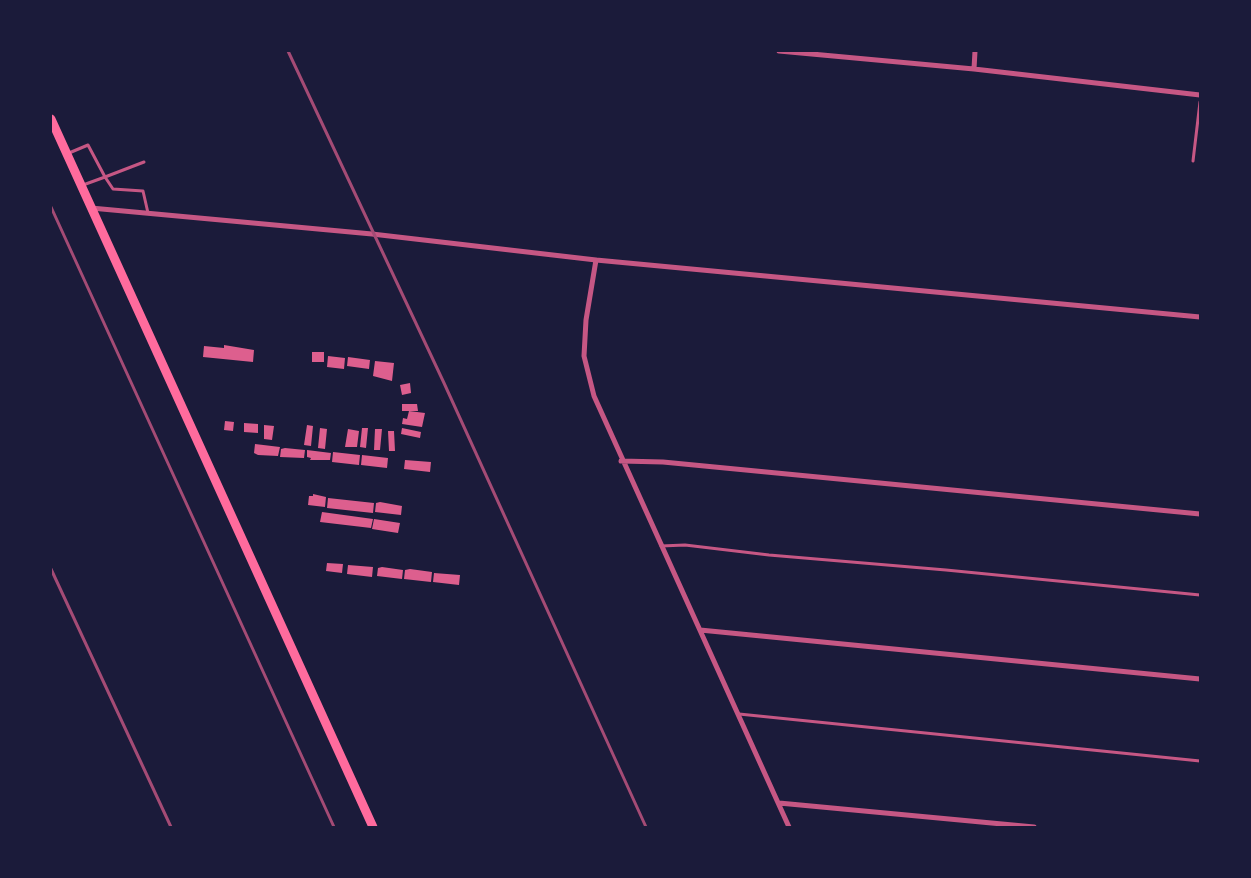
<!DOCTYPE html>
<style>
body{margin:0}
#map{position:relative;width:1251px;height:878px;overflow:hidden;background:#1b1b3a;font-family:Manrope,sans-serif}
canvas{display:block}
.frame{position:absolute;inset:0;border:52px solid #1b1b3a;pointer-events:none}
</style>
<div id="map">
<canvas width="1251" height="878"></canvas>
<div class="frame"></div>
</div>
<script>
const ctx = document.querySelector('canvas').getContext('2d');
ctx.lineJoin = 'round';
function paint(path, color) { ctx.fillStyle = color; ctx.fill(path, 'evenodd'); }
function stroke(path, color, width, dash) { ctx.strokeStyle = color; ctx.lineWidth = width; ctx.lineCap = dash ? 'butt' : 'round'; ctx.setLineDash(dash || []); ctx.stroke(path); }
const building = new Path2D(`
 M224,345L254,350L253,362L203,357L204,346L224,348Z
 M312,352H324V362H312Z
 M328,356L345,358L344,369L327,367Z
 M348,357L370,360L369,369L347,366Z
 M375,361L394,363L392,381L373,376Z
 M410,383L411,393L402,395L400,385Z
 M402,404H417L418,411H409L425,413L422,427L402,424L403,418L407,419L409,411H402Z
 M225,421L234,422L233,431L224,430Z
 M244,423L258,424V433L244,432Z
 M264,425L274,426L272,440L264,439Z
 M307,425L313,426L311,446L304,445Z
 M320,428L327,429L325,449L318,448Z
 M362,428H368L366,448L360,447Z
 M402,428L421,432L420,438L401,434Z
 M348,429L359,431L357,447H345Z
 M375,429H382L380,450H374Z
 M388,431H394L395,451H389Z
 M255,444L280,447L278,456L258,455L254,453Z
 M285,448L305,450L304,458L280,457L281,449Z
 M307,450L331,453L330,460H310L311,458L307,457Z
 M333,452L360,455L359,465L332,462Z
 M362,455L388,458L387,468L361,465Z
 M405,460L431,462L430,472L404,469Z
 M313,494L326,497L325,507L308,505L309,496H313Z
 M328,498L374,503L373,513L327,508Z
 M380,502L402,506L401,515L375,512L376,503Z
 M322,512L373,519L371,528L320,522Z
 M374,519L400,523L398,533L372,529Z
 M327,563L343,564L342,573L326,571Z
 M348,565L373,567L372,577L347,574Z
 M382,567L403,570L402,579L377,576L378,568Z
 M410,569L432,572L431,582L404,579L405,570Z
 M434,573L460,575L459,585L433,582Z`);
const service = new Path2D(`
 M69,153L88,145L105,177L144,162
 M1193,161L1200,102
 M83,185L105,177L113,189L143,191L148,213
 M661,546L685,545L769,555L946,570L1200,595
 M739,714L1200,761`);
const minor = new Path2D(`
 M779,51L974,69L1200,95
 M974,69L975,51
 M91,208L372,234L596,260L1200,317
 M596,260L586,320L584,356L594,396L789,827
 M621,461L663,462L1200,514
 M700,630L1200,679
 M779,803L1034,827`);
const secondary = new Path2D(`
 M51,119L373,827`);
const rail = new Path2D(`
 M288,51L444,383L646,827
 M51,207L334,827
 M51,569L171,827`);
paint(building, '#dd5f8e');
stroke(service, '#c65784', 3);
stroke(minor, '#c65784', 5);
stroke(secondary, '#ff6b9d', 9);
stroke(rail, '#a44b75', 3);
</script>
